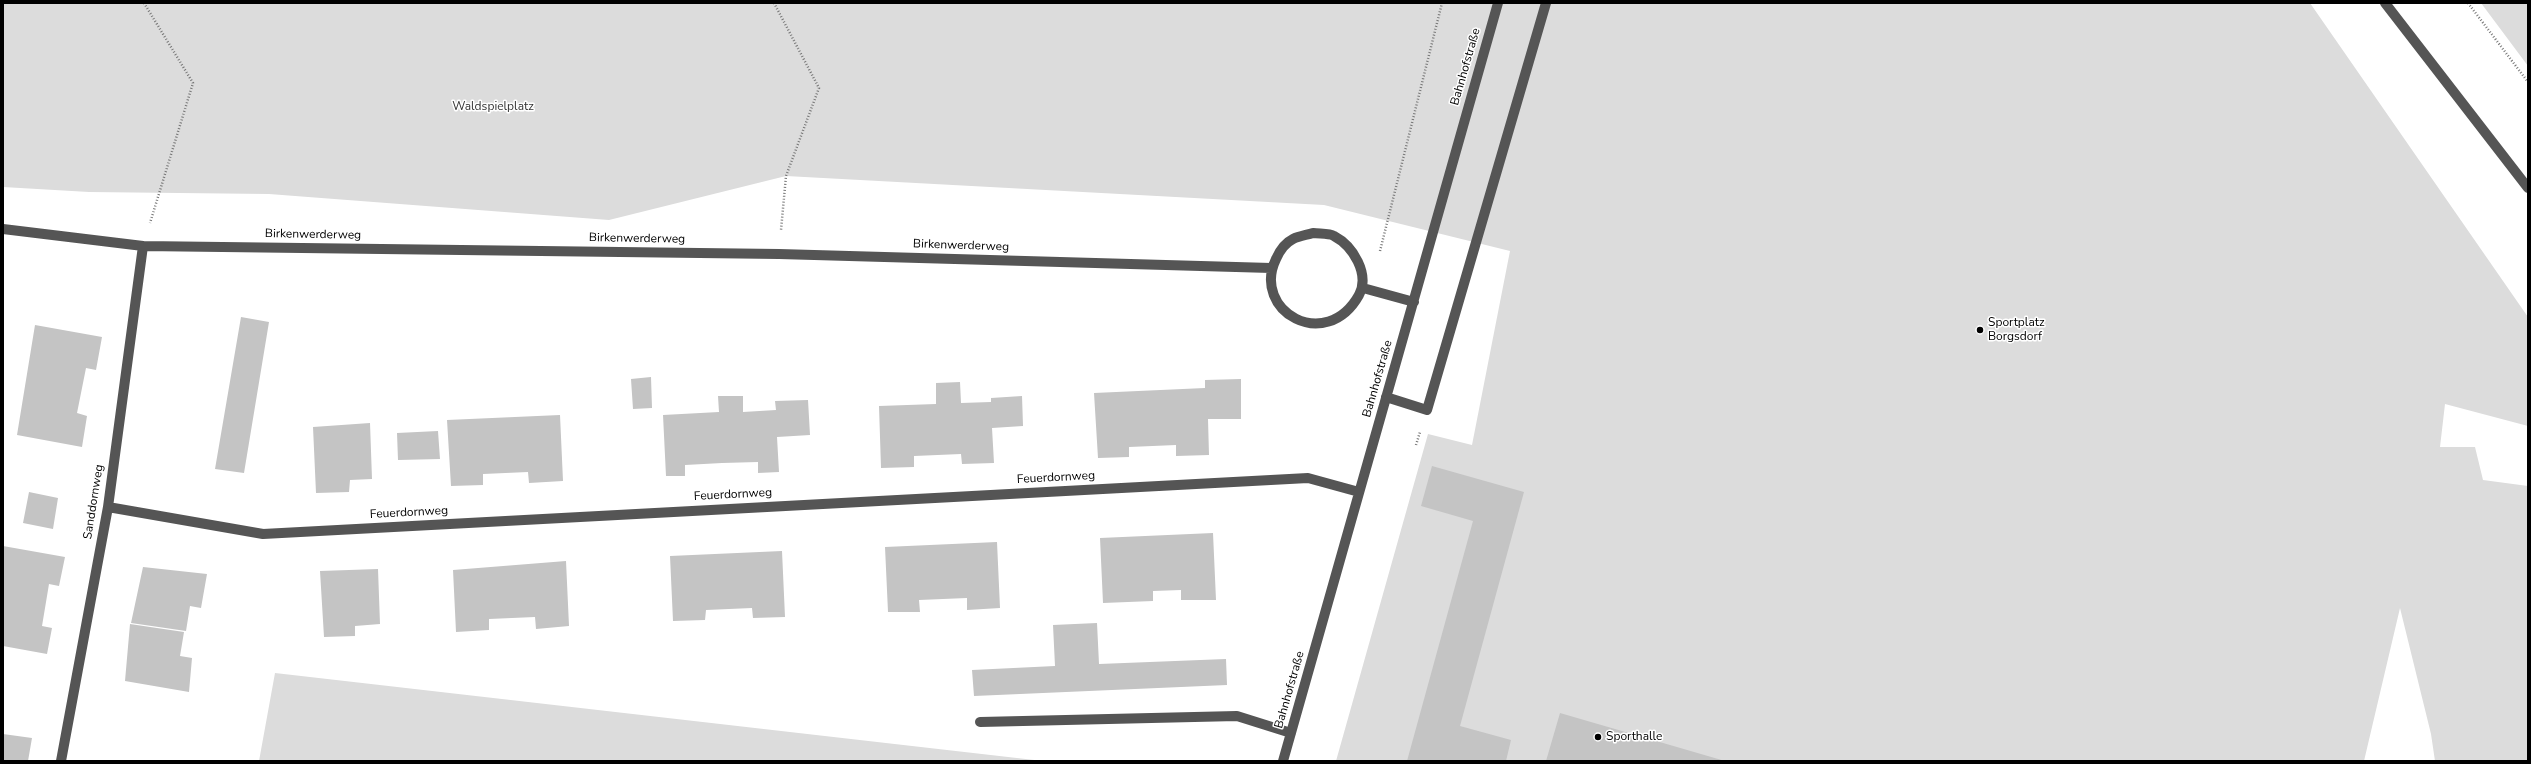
<!DOCTYPE html>
<meta charset="utf-8">
<style>
body{margin:0}
#map{position:relative;width:2531px;height:764px;overflow:hidden;background:#fff;font-family:"Nunito Sans",sans-serif}
canvas{display:block}
.frame{position:absolute;inset:0;border:4px solid #000;pointer-events:none}
</style>
<div id="map">
<canvas width="2531" height="764"></canvas>
<div class="frame"></div>
</div>
<script>
const ctx = document.querySelector('canvas').getContext('2d');
ctx.lineJoin = 'round';
function paint(path, color) { ctx.fillStyle = color; ctx.fill(path, 'evenodd'); }
function stroke(path, color, width, dash) { ctx.strokeStyle = color; ctx.lineWidth = width; ctx.lineCap = dash ? 'butt' : 'round'; ctx.setLineDash(dash || []); ctx.stroke(path); }
function write(font, color, halo, rows, align = 'center') {
  ctx.font = font + ' "Nunito Sans",sans-serif'; ctx.lineWidth = 3; ctx.setLineDash([]); ctx.textBaseline = 'middle'; ctx.strokeStyle = halo; ctx.fillStyle = color; for (const [text, x, y, turn = 0] of rows) {
    ctx.save(); ctx.translate(x, y); ctx.rotate((+turn || 0) * Math.PI / 180); ctx.textAlign = isNaN(turn) ? turn : align; if (halo) ctx.strokeText(text, 0, 0); ctx.fillText(text, 0, 0); ctx.restore();
  }
}
const green = new Path2D(`
 M3,3H2310L2528,317V426L2445,404L2440,447H2475L2483,480L2528,486V761H2435L2431,734L2400,608L2364,761H1336L1428,434L1472,445L1510,251L1324,205L786,176L609,220L269,194L89,192L3,187Z
 M2481,3H2528V66Z
 M275,673L1043,761H259Z`);
const building = new Path2D(`
 M241,317L269,322L244,473L215,469Z
 M35,325L102,337L96,370L86,368L77,413L87,416L82,447L17,435Z
 M651,377L652,408L633,409L631,379Z
 M1241,379V419H1208L1209,455L1176,456V445L1129,447V457L1098,458L1094,393L1205,388V380Z
 M960,382L961,403L991,402V398L1022,396L1023,426L992,428L994,463L962,464L961,454L914,456V467L881,468L879,406L936,404V383Z
 M718,396H743V412L776,410L775,401L808,400L810,435L777,437L779,472L758,473V462L722,463L685,465V476H666L663,415L719,412Z
 M560,415L563,481L529,483L528,472L483,474V485L451,486L447,420Z
 M370,423L372,479L350,480L349,492L316,493L313,427Z
 M438,431L440,459L398,460L397,433Z
 M1432,466L1524,492L1460,726L1511,740L1506,761H1407L1473,521L1421,506Z
 M29,492L58,498L53,529L23,523Z
 M1213,533L1216,600H1181V590L1153,591V601L1103,603L1100,538Z
 M997,542L1000,608L967,610V598L919,600L920,612H888L885,547Z
 M3,546L65,557L59,586L49,584L42,626L52,628L47,654L3,646Z
 M782,551L785,617L753,618L752,608L706,610L705,620L673,621L670,556Z
 M566,561L569,626L536,629L535,617L489,619V630L456,632L453,570Z
 M143,567L207,574L201,608L190,606L186,631L131,623Z
 M378,569L380,624L355,626V636L324,637L320,571Z
 M1097,623L1099,664L1226,659L1227,685L974,696L972,670L1055,666L1053,625Z
 M130,624L184,632L180,656L192,658L189,692L125,681Z
 M1560,713L1725,761H1546Z
 M3,734L32,738L28,761H3Z`);
const path = new Path2D(`
 M144,3L193,83L150,223
 M774,3L819,88L786,176L781,230
 M2468,3L2528,82
 M1380,251L1442,3
 M1416,445L1420,432`);
const minor = new Path2D(`
 M2385,3L2528,188
 M3,229L143,246L779,254L1271,268
 M1313,233C1320,234 1329,233 1334,236C1353,246 1370,274 1359,295C1326,354 1251,311 1276,259C1279,252 1285,243 1293,239C1299,236 1307,235 1313,233Z
 M1363,288L1414,302
 M1386,397L1427,410L1546,3
 M108,507L263,534L1308,478L1359,492
 M980,722L1237,716L1291,733
 M61,761L108,507L143,246
 M1283,761L1498,3`);
const markers = [
 [1980,330,4,"#000"],
 [1598,737,4,"#000"]
];
const streetNames = [
 ["Bahnhofstraße",1466,67,-74],
 ["Birkenwerderweg",313,235,1],
 ["Birkenwerderweg",637,239,1],
 ["Birkenwerderweg",961,246,2],
 ["Bahnhofstraße",1378,379,-74],
 ["Feuerdornweg",1056,478,-3],
 ["Feuerdornweg",733,495,-3],
 ["Sanddornweg",94,502,-81],
 ["Feuerdornweg",409,513,-3],
 ["Bahnhofstraße",1290,690,-74]
];
const parkNames = [
 ["Waldspielplatz",493,107]
];
const poiNames = [
 ["Sportplatz",1988,323],
 ["Borgsdorf",1988,337],
 ["Sporthalle",1606,737]
];
paint(green, '#dcdcdc');
paint(building, '#c4c4c4');
stroke(path, '#777', 2.5, [1, 2]);
stroke(minor, '#555', 10);
for (const [x, y, r, color] of markers) { const dot = new Path2D(); dot.arc(x, y, r, 0, 2 * Math.PI); ctx.fillStyle = color; ctx.fill(dot); stroke(dot, '#fff', 1.5); }
write('12px', '#000', '#fff', streetNames);
write('12px', '#333', '#fff', parkNames);
write('12px', '#000', '#fff', poiNames, 'left');
</script>
